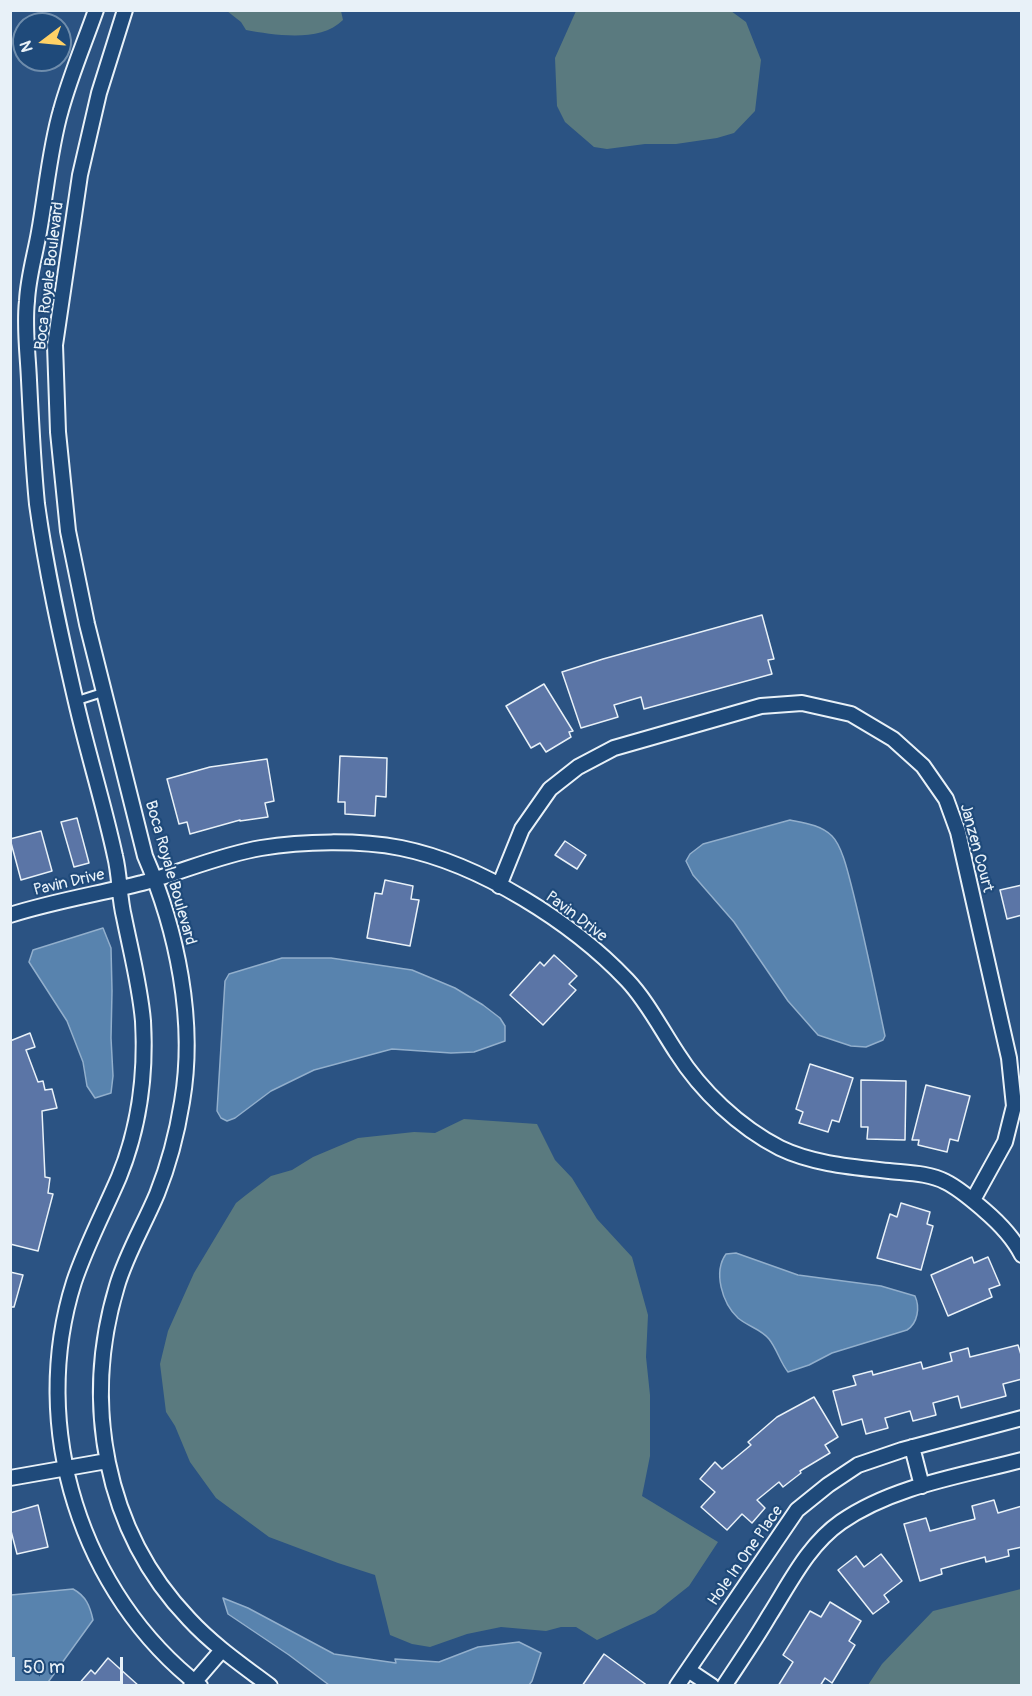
<!DOCTYPE html>
<style>
body{margin:0}
#map{position:relative;width:1032px;height:1696px;overflow:hidden;background:#2b5383;font-family:Pangolin,sans-serif}
canvas{display:block}
.frame{position:absolute;inset:0;border:12px solid #e8f1f8;pointer-events:none}
.north{position:absolute;left:12px;top:12px;width:60px;height:60px;box-sizing:border-box;background:#1f4a7a;border:2px solid #6f8dac;border-radius:50%;rotate:254deg;font-size:16px;font-weight:700;line-height:24px;text-align:center;color:#e8f1f8}
.north::after{content:'';display:block;margin:auto;width:21px;height:27px;background:#ffd166;clip-path:polygon(50% 0,100% 100%,50% 72%,0 100%)}
.scale{position:absolute;left:12px;top:1657px;width:111px;height:27px;box-sizing:border-box;border:3px solid #e8f1f8;border-top:0;padding-left:8px;font-size:18px;line-height:21px;white-space:nowrap;color:#e8f1f8;-webkit-text-stroke:4px #1f4a7a;paint-order:stroke}
</style>
<div id="map">
<canvas width="1032" height="1696"></canvas>
<div class="frame"></div>
<div class="north">N</div>
<div class="scale">50 m</div>
</div>
<script>
const ctx = document.querySelector('canvas').getContext('2d');
ctx.lineJoin = 'round';
function paint(path, color) { ctx.fillStyle = color; ctx.fill(path, 'evenodd'); }
function stroke(path, color, width, dash) { ctx.strokeStyle = color; ctx.lineWidth = width; ctx.lineCap = dash ? 'butt' : 'round'; ctx.setLineDash(dash || []); ctx.stroke(path); }
function write(font, color, halo, rows, align = 'center') {
  ctx.font = font + ' Pangolin,sans-serif'; ctx.lineWidth = 4.5; ctx.setLineDash([]); ctx.textBaseline = 'middle'; ctx.strokeStyle = halo; ctx.fillStyle = color; for (const [text, x, y, turn = 0] of rows) {
    ctx.save(); ctx.translate(x, y); ctx.rotate((+turn || 0) * Math.PI / 180); ctx.textAlign = isNaN(turn) ? turn : align; if (halo) ctx.strokeText(text, 0, 0); ctx.fillText(text, 0, 0); ctx.restore();
  }
}
const green = new Path2D(`
 M227,11H341L343,20C320,43 275,35 246,30L241,22Z
 M576,11H731L746,22L761,60L755,111L734,133L717,138L676,144H645L607,149L594,147L565,122L557,106L555,58Z
 M464,1119L537,1124L555,1160L572,1178L597,1219L632,1257L648,1315L646,1357L650,1395V1456L642,1496L718,1542L689,1586L655,1613L597,1640L576,1627H561L546,1631L501,1627L467,1634L430,1647L412,1644L390,1635L375,1575L338,1563L269,1537L216,1498L190,1462L175,1426L166,1412L160,1364L168,1331L194,1273L236,1203L246,1195L271,1176L292,1170L313,1157L358,1138L414,1132L435,1133Z
 M1021,1589V1685H868L882,1664L933,1611Z`);
const water = new Path2D(`
 M790,820C805,823 821,825 832,836C843,847 849,877 853,892C865,940 875,988 885,1036L883,1040L866,1047L851,1046L818,1035L788,1001L734,922L693,875L686,861L690,854L703,844Z
 M103,928L111,948L112,991L111,1038L113,1076L111,1093L95,1098L87,1086L83,1062L67,1021L29,962L33,950Z
 M282,958H331L412,970L455,988L483,1005L500,1018L505,1026V1041L474,1052L451,1053L392,1049L314,1070L271,1091L235,1118L227,1121L221,1118L217,1111L225,981L229,974Z
 M736,1253L798,1275L881,1286L915,1296C920,1307 918,1323 907,1330L832,1353L809,1365L788,1372C780,1362 777,1349 769,1339C761,1329 747,1326 738,1318C722,1303 713,1272 726,1254Z
 M73,1589C86,1596 90,1606 93,1620L46,1685H11V1595Z
 M223,1598L248,1608L334,1654L396,1663L395,1659L439,1662L478,1647L519,1642L541,1653L532,1681L529,1685H329L289,1655L228,1614Z`);
const building = new Path2D(`
 M762,615L774,659L768,660L772,674L644,709L641,697L614,705L618,717L581,728L562,672L603,659Z
 M544,684L573,731L569,732L571,737L546,752L540,743L531,748L506,706Z
 M340,756L387,758L386,797L376,796L375,816L345,814V802H338Z
 M267,759L274,801L265,803L268,817L240,821V820L190,834L187,822L179,824L167,779L210,767Z
 M77,818L89,863L74,867L61,822Z
 M41,831L52,871L21,880L10,839Z
 M565,841L586,855L577,869L555,855Z
 M385,880L413,886L411,899L419,900L410,946L367,938L375,893L382,894Z
 M1022,885V915L1007,919L1000,890Z
 M554,955L577,976L569,984L576,990L543,1025L510,995L540,962L544,966Z
 M30,1033L35,1047L26,1050L38,1082L43,1081L45,1090L52,1089L57,1108L42,1111L45,1177L50,1178L48,1193L53,1194L38,1251L10,1244V1041Z
 M810,1064L853,1078L839,1122L832,1120L828,1132L799,1123L803,1112L796,1109Z
 M861,1080L906,1081L905,1140L867,1139L868,1127H861Z
 M926,1085L970,1096L958,1141L950,1139L947,1152L918,1145L919,1140H912Z
 M901,1203L930,1212L927,1224L933,1226L921,1270L877,1258L890,1214L897,1217Z
 M972,1257L974,1263L988,1257L1000,1285L989,1289L992,1297L948,1316L931,1275Z
 M10,1272L23,1275L14,1307H10Z
 M1018,1345L1022,1358V1379L1003,1384L1006,1396L961,1408L958,1396L933,1403L936,1415L913,1421L910,1411L885,1418L888,1428L866,1434L862,1419L842,1425L833,1391L856,1385L853,1376L872,1371L873,1375L921,1362L923,1369L952,1361L950,1353L968,1348L970,1357Z
 M814,1397L838,1437L825,1445L830,1453L800,1471L801,1473L783,1487L779,1482L757,1500L765,1508L752,1523L742,1514L727,1530L701,1507L715,1492L700,1479L715,1462L722,1469L751,1445L748,1442L777,1417Z
 M994,1500L998,1513L1022,1506V1547L1008,1550L1009,1556L986,1562L985,1557L959,1564L941,1569L942,1574L920,1581L904,1524L926,1518L930,1531L959,1523L975,1519L972,1506Z
 M38,1505L48,1547L17,1554L10,1527V1513Z
 M881,1554L902,1581L884,1595L889,1602L873,1614L838,1570L856,1556L864,1567Z
 M830,1602L861,1621L849,1641L855,1645L846,1660L832,1683L825,1678L820,1686H778L793,1662L783,1655L810,1611L821,1617Z
 M604,1654L648,1686H582Z
 M108,1658L139,1686H77L91,1670L95,1674Z`);
const lane = new Path2D(`
 M76,701L104,692`);
const street = new Path2D(`
 M96,10C84,44 70,77 61,110C50,147 46,193 39,232C35,255 28,278 27,301C24,327 28,355 29,380C31,421 33,463 37,504C46,570 61,637 76,702C88,754 104,805 115,856C120,876 119,897 124,917C131,952 140,986 143,1021C146,1073 139,1128 119,1177C104,1212 86,1246 74,1282C28,1427 81,1594 200,1686
 M125,10L99,93L80,175L55,345L58,432L68,531L87,624L145,856C177,930 196,1021 182,1102C177,1133 169,1164 157,1194C144,1225 126,1255 117,1286C82,1402 104,1530 189,1619C213,1645 242,1665 270,1686
 M499,886L522,829L550,789L578,767L614,748L761,706L802,703L851,714L893,739L923,766L946,799L958,832L1009,1058L1014,1106L1005,1142L973,1200
 M10,915C54,901 98,894 142,883C182,872 220,855 261,848C303,841 359,840 401,848C480,864 572,922 627,980C647,1001 661,1029 677,1053C701,1091 739,1127 780,1148C813,1164 853,1167 889,1171C908,1173 929,1173 946,1182C960,1189 972,1200 984,1210C998,1222 1013,1237 1022,1255
 M912,1447L922,1486
 M10,1478L107,1461
 M688,1670L712,1686
 M191,1686L222,1650
 M677,1686L797,1510L828,1485L858,1465L902,1450L1022,1418
 M724,1686C739,1663 755,1640 769,1616C790,1583 808,1545 841,1522C893,1486 961,1476 1022,1460`);
const streetNames = [
 ["Boca Royale Boulevard",50,276,-83],
 ["Janzen Court",976,848,75],
 ["Boca Royale Boulevard",170,873,74],
 ["Pavin Drive",69,883,-13],
 ["Pavin Drive",576,917,37],
 ["Hole In One Place",746,1556,-55]
];
paint(green, '#5a7a7f');
paint(water, '#5883ae');
stroke(water, '#92afcc', 1.5);
paint(building, '#5b75a6');
stroke(building, '#e8f1f8', 1.5);
stroke(lane, '#e8f1f8', 11);
stroke(street, '#e8f1f8', 18);
stroke(lane, '#1f4a7a', 7);
stroke(street, '#1f4a7a', 14);
write('16px', '#e8f1f8', '#1f4a7a', streetNames);
</script>
